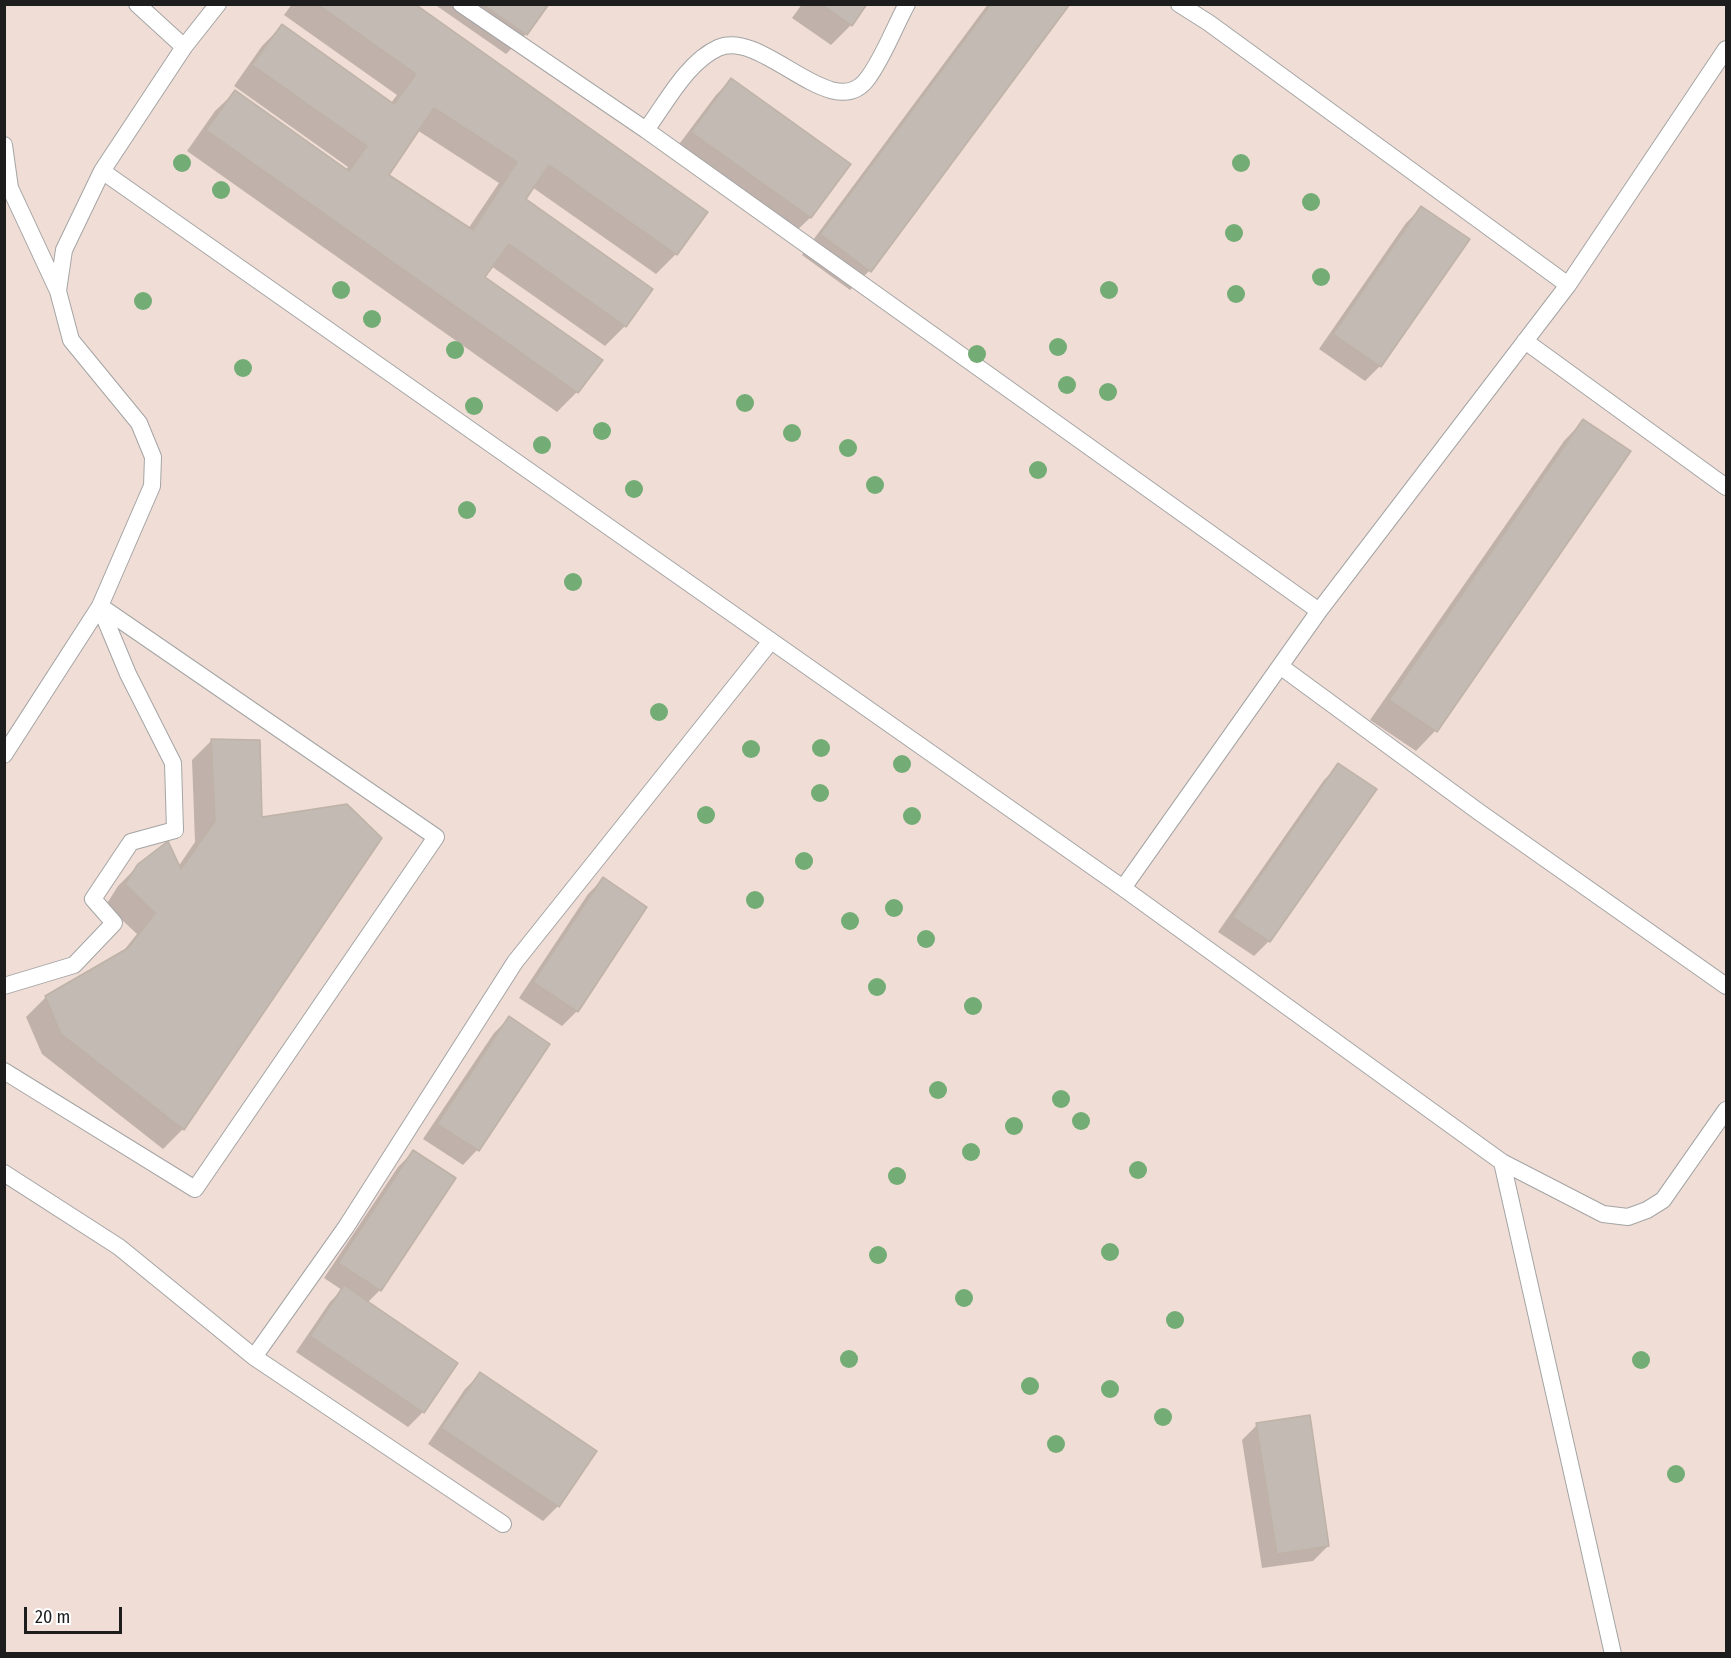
<!DOCTYPE html>
<style>
body{margin:0}
#map{position:relative;width:1731px;height:1658px;overflow:hidden;background:#eeebe3;font-family:"Fira Sans Condensed",sans-serif}
canvas{display:block}
.frame{position:absolute;inset:0;border:6px solid #1d1d1d;pointer-events:none}
.scale{position:absolute;left:24px;top:1607px;width:98px;height:27px;box-sizing:border-box;border:3px solid #1d1d1d;border-top:0;padding-left:8px;font-size:18px;line-height:21px;white-space:nowrap;color:#1d1d1d;-webkit-text-stroke:4px #fff;paint-order:stroke}
</style>
<div id="map">
<canvas width="1731" height="1658"></canvas>
<div class="frame"></div>
<div class="scale">20 m</div>
</div>
<script>
const ctx = document.querySelector('canvas').getContext('2d');
ctx.lineJoin = 'round';
function paint(path, color) { ctx.fillStyle = color; ctx.fill(path, 'evenodd'); }
function stroke(path, color, width, dash) { ctx.strokeStyle = color; ctx.lineWidth = width; ctx.lineCap = dash ? 'butt' : 'round'; ctx.setLineDash(dash || []); ctx.stroke(path); }
const military = new Path2D(`
 M5,5H1726V1653H5Z`);
const shadow = new Path2D(`
 M292,4H412L676,254L656,274L532,187L524,199L651,289L625,326L605,346L491,266L483,277L577,392L557,412L187,151L215,111L235,92L346,170L348,167L234,86L262,46L282,26L391,103L397,95L284,15ZM417,130L499,183L468,229L387,176Z
 M434,4H547L526,34L506,54Z
 M802,4H865L851,25L831,45L792,18Z
 M988,4H1068L869,271L850,290L802,255Z
 M731,80L849,165L810,218L795,232L677,147L716,95Z
 M1421,208L1380,366L1365,381L1319,349L1406,223Z
 M1583,421L1629,452L1435,731L1416,751L1370,720L1564,441Z
 M212,740L259,741L183,1129L163,1149L42,1054L26,1017L46,997L121,954L137,934L106,905L118,886L139,865L178,867L195,842L192,760Z
 M1339,765L1269,941L1254,956L1218,932L1324,780Z
 M603,879L577,1011L562,1026L519,998L588,894Z
 M509,1018L548,1044L477,1150L463,1165L423,1139L494,1033Z
 M413,1152L380,1290L367,1303L423,1412L408,1427L296,1352L330,1302L342,1290L324,1278L398,1167Z
 M480,1374L595,1451L558,1506L543,1521L428,1444L465,1389Z
 M1257,1425L1328,1546L1313,1561L1262,1568L1242,1440Z`);
const building = new Path2D(`
 M317,4H415L708,212L677,255L549,165L526,199L653,289L626,327L509,244L485,277L603,360L578,393L206,130L235,90L349,171L367,146L252,65L282,24L394,104L416,74ZM434,108L517,162L473,230L389,175Z
 M482,4H549L527,35Z
 M821,4H867L852,26Z
 M991,4H1070L871,272L820,234Z
 M731,78L851,164L811,218L691,132Z
 M1421,206L1470,239L1381,367L1333,334Z
 M1583,419L1631,451L1437,732L1389,700Z
 M211,739L260,740L262,817L347,804L382,838L184,1130L61,1034L45,996L128,948L155,913L125,884L138,864L168,841L181,869L215,821Z
 M1338,763L1377,789L1270,942L1232,917Z
 M603,877L647,907L578,1012L533,982Z
 M509,1016L550,1044L479,1151L437,1124Z
 M413,1150L456,1178L381,1291L338,1263Z
 M344,1285L458,1363L424,1413L310,1336Z
 M480,1372L597,1451L559,1507L441,1428Z
 M1310,1415L1329,1546L1277,1554L1256,1423Z`);
const service = new Path2D(`
 M137,4L184,47
 M461,4L646,130L1319,611
 M1179,4L1209,23L1568,285
 M646,130C666,103 687,62 718,48C763,28 833,127 868,78C884,56 894,28 907,4
 M4,145L10,188L58,291
 M102,171L1123,888L1502,1162L1603,1214L1628,1217L1647,1210L1663,1200L1726,1110
 M1525,341L1726,487
 M1280,666L1479,812L1726,986
 M4,755L100,606L152,486L153,457L139,423L71,340L58,291L64,250L102,171L184,47L218,4
 M1123,888L1319,611L1568,285L1726,49
 M4,986L74,965L114,923L93,899L131,842L175,830L173,763L128,674L100,607
 M4,1071L195,1189L436,837L100,606
 M1502,1162L1613,1654
 M4,1173L119,1247L254,1357L503,1524
 M254,1357L346,1227L515,962L771,641`);
const trees = [
 [182,163],
 [1241,163],
 [221,190],
 [1311,202],
 [1234,233],
 [1321,277],
 [341,290],
 [1109,290],
 [1236,294],
 [143,301],
 [372,319],
 [1058,347],
 [455,350],
 [977,354],
 [243,368],
 [1067,385],
 [1108,392],
 [745,403],
 [474,406],
 [602,431],
 [792,433],
 [542,445],
 [848,448],
 [1038,470],
 [875,485],
 [634,489],
 [467,510],
 [573,582],
 [659,712],
 [821,748],
 [751,749],
 [902,764],
 [820,793],
 [706,815],
 [912,816],
 [804,861],
 [755,900],
 [894,908],
 [850,921],
 [926,939],
 [877,987],
 [973,1006],
 [938,1090],
 [1061,1099],
 [1081,1121],
 [1014,1126],
 [971,1152],
 [1138,1170],
 [897,1176],
 [1110,1252],
 [878,1255],
 [964,1298],
 [1175,1320],
 [849,1359],
 [1641,1360],
 [1030,1386],
 [1110,1389],
 [1163,1417],
 [1056,1444],
 [1676,1474]
];
paint(military, '#f0ded6');
paint(shadow, '#0003');
paint(building, '#c2bab3');
stroke(building, '#bfb2a6', 1.5);
stroke(service, '#a4a4a4', 18);
stroke(service, '#fff', 16);
ctx.fillStyle = '#73ac75';
for (const [x, y] of trees) { ctx.beginPath(); ctx.arc(x, y, 9, 0, 2 * Math.PI); ctx.fill(); }
</script>
